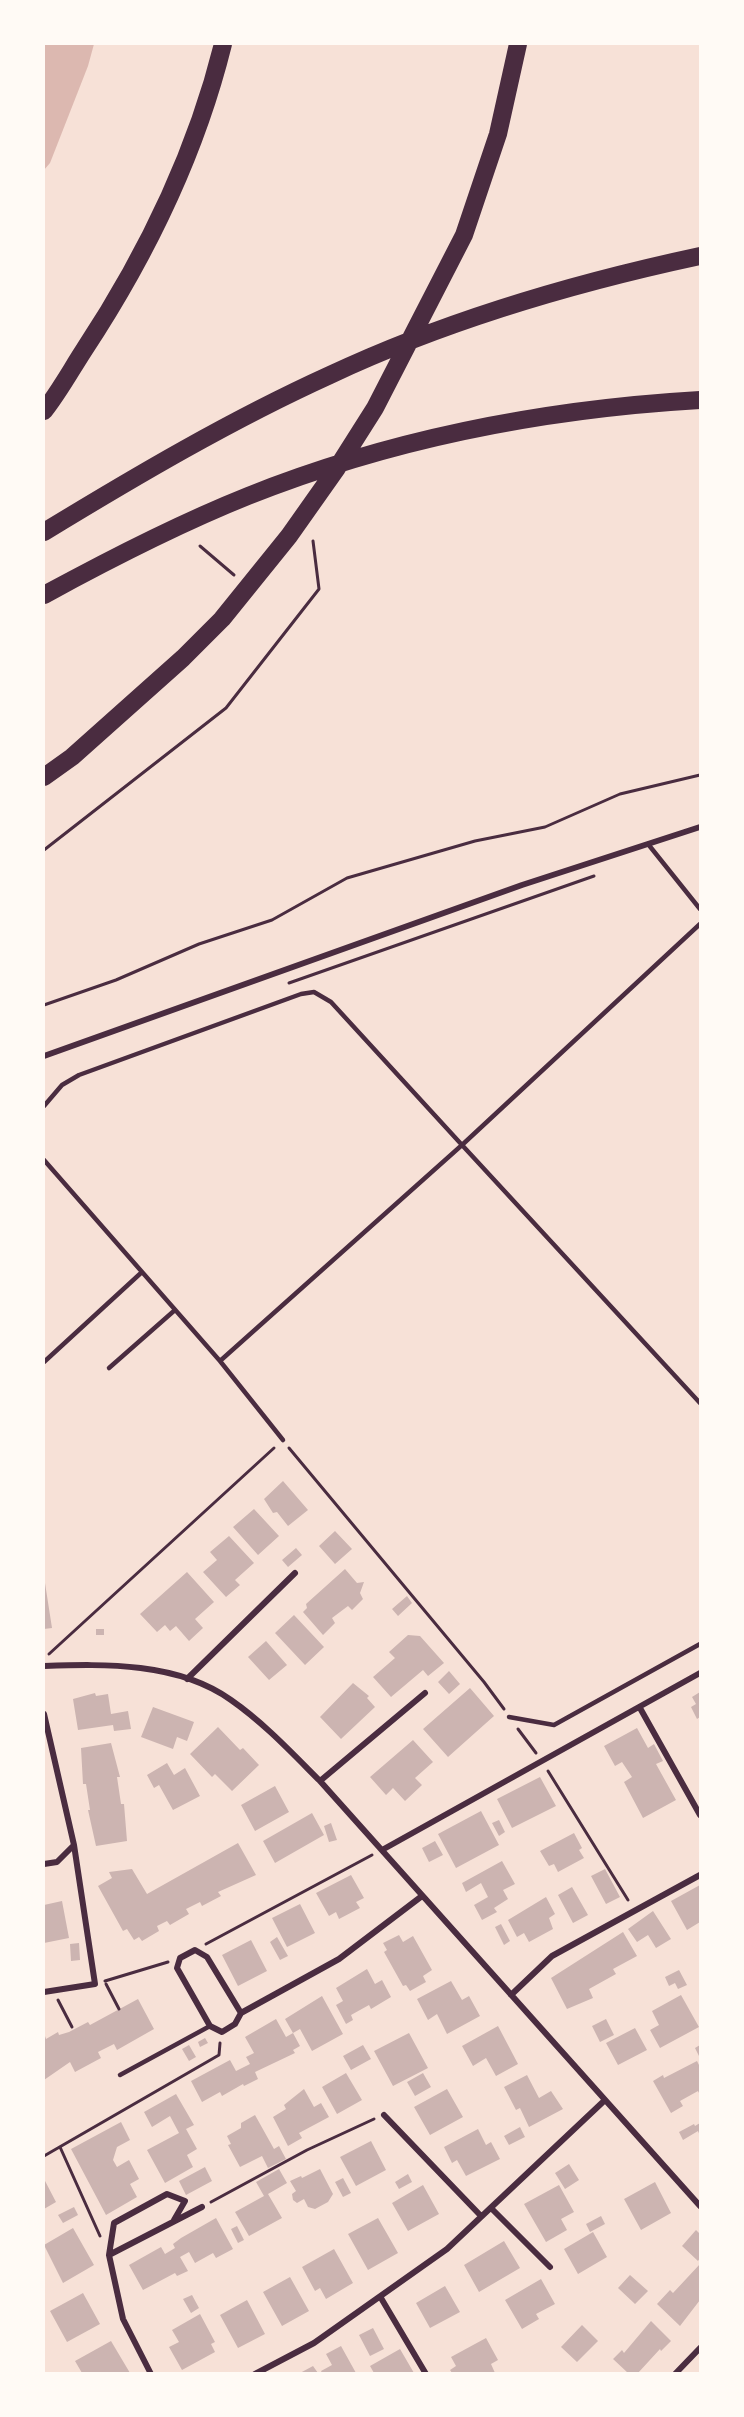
<!DOCTYPE html>
<style>
body{margin:0}
#map{position:relative;width:744px;height:2417px;overflow:hidden;background:#f7e1d7;font-family:Rubik,sans-serif}
canvas{display:block}
.frame{position:absolute;inset:0;border:45px solid #fffaf5;pointer-events:none}
</style>
<div id="map">
<canvas width="744" height="2417"></canvas>
<div class="frame"></div>
</div>
<script>
const ctx = document.querySelector('canvas').getContext('2d');
ctx.lineJoin = 'round';
function paint(path, color) { ctx.fillStyle = color; ctx.fill(path, 'evenodd'); }
function stroke(path, color, width, dash) { ctx.strokeStyle = color; ctx.lineWidth = width; ctx.lineCap = dash ? 'butt' : 'round'; ctx.setLineDash(dash || []); ctx.stroke(path); }
const water = new Path2D(`
 M44,44H94L88,66L50,163L44,170Z`);
const building = new Path2D(`
 M283,1481L308,1510L288,1526L277,1512L273,1513L264,1499Z
 M254,1509L279,1536L258,1555L233,1527Z
 M335,1531L352,1549L335,1564L319,1546Z
 M229,1536L254,1563L235,1580L240,1585L226,1597L203,1572L217,1560L210,1552Z
 M296,1548L302,1555L288,1567L282,1560Z
 M345,1569L357,1583L364,1582L360,1593L363,1599L352,1610L348,1606L332,1618L335,1623L323,1635L303,1612L307,1608L306,1604Z
 M187,1572L214,1602L195,1619L203,1628L189,1641L176,1626L170,1631L165,1625L157,1632L140,1614Z
 M45,1583L52,1628L44,1629V1584Z
 M407,1596L412,1603L398,1616L392,1609Z
 M294,1615L324,1647L305,1665L275,1633Z
 M96,1629H104V1635H96Z
 M408,1635L420,1636L444,1663L428,1676L423,1670L391,1697L373,1677L395,1658L389,1652Z
 M266,1641L287,1665L269,1680L248,1657Z
 M449,1671L460,1684L449,1694L438,1682Z
 M353,1683L369,1696L367,1698L375,1707L341,1739L320,1717Z
 M470,1688L494,1716L448,1757L423,1729Z
 M700,1692V1717L697,1719L691,1707L696,1704L692,1697Z
 M95,1693L96,1696L108,1694L111,1714L128,1711L131,1729L114,1731L113,1725L78,1730L73,1699Z
 M153,1707L194,1722L187,1741L177,1737L173,1749L141,1737Z
 M218,1727L240,1750L243,1748L259,1765L232,1791L215,1774L212,1777L190,1754Z
 M637,1728L648,1748L654,1744L663,1761L656,1764L676,1800L643,1818L624,1782L632,1777L622,1762L615,1766L604,1746Z
 M413,1740L433,1762L415,1778L422,1785L405,1801L393,1788L386,1795L370,1777Z
 M111,1743L120,1777H117L121,1804H124L127,1841L96,1846L88,1810H90L86,1784H83L81,1748Z
 M167,1763L174,1775L185,1768L200,1796L173,1810L159,1785L154,1788L147,1775Z
 M540,1777L556,1806L512,1828L497,1799Z
 M275,1786L289,1812L255,1831L241,1805Z
 M481,1811L499,1845L456,1868L438,1834Z
 M312,1813L324,1835L275,1863L263,1841Z
 M499,1820L505,1832L499,1836L492,1823Z
 M331,1823L337,1840L329,1842L324,1826Z
 M574,1833L582,1848L579,1850L584,1858L558,1872L554,1864L549,1866L540,1851Z
 M435,1841L443,1855L429,1862L422,1848Z
 M238,1843L256,1875L218,1892L221,1896L202,1906L200,1902L186,1909L189,1914L170,1925L167,1921L157,1926L159,1931L142,1941L139,1937L134,1940L127,1929L123,1931L98,1886L112,1878L109,1872L132,1869L147,1894Z
 M502,1861L515,1884L503,1890L508,1899L494,1908L497,1912L482,1920L474,1905L488,1897L481,1883L466,1892L462,1883Z
 M605,1869L620,1897L606,1904L591,1876Z
 M351,1875L364,1898L356,1902L360,1908L339,1919L336,1912L329,1916L316,1893Z
 M700,1885V1922L687,1930L671,1901Z
 M572,1887L588,1915L573,1923L558,1895Z
 M546,1897L555,1914L549,1918L553,1929L529,1942L524,1933L517,1937L508,1920Z
 M62,1901L69,1938L44,1943V1905Z
 M300,1904L315,1933L287,1947L272,1918Z
 M653,1911L671,1939L656,1948L648,1935L637,1942L628,1929Z
 M501,1924L510,1941L504,1945L495,1927Z
 M623,1932L637,1956L613,1969L616,1974L589,1989L593,1998L567,2009L551,1978Z
 M399,1935L403,1942L413,1936L432,1970L423,1976L426,1982L410,1991L406,1985L403,1986L384,1952L387,1950L383,1943Z
 M277,1937L288,1956L280,1960L270,1942Z
 M251,1940L267,1971L238,1986L222,1955Z
 M79,1943L80,1960L71,1961L70,1944Z
 M367,1969L375,1984L382,1980L391,1997L371,2009L369,2005L351,2015L353,2020L346,2024L336,2005L343,2001L336,1988Z
 M679,1970L687,1985L678,1989L675,1983L669,1986L665,1977Z
 M451,1981L462,2000L469,1996L480,2016L447,2034L437,2014L428,2020L417,1999Z
 M681,1995L699,2027L660,2048L650,2030L659,2025L652,2011Z
 M322,1996L343,2034L312,2051L300,2029L293,2033L285,2019Z
 M138,1999L154,2029L117,2050L114,2044L98,2052L101,2058L75,2072L70,2062L44,2080V2033L46,2039L58,2032L59,2035L69,2032L88,2022L90,2025Z
 M276,2019L286,2037L293,2033L300,2046L293,2050L295,2053L255,2072L258,2079L244,2086L243,2084L222,2096L220,2092L202,2102L191,2081L230,2060L236,2071L250,2064L246,2057L254,2053L245,2037Z
 M606,2019L614,2035L600,2042L592,2026Z
 M498,2026L518,2064L496,2076L486,2058L473,2066L462,2046Z
 M635,2028L647,2050L618,2065L606,2043Z
 M409,2033L428,2068L393,2086L374,2051Z
 M205,2038L208,2043L200,2047L198,2042Z
 M189,2045L196,2057L189,2061L182,2049Z
 M363,2045L371,2059L351,2070L343,2056Z
 M700,2045V2058L695,2048Z
 M697,2061L700,2067V2095L698,2091L680,2101L683,2106L671,2113L653,2081L663,2075L664,2078Z
 M346,2073L362,2100L337,2114L322,2087Z
 M423,2073L431,2087L415,2096L407,2082Z
 M527,2075L539,2098L551,2091L563,2109L529,2127L520,2108L516,2110L504,2087Z
 M304,2089L314,2107L321,2103L329,2117L299,2133L302,2138L288,2146L273,2117L286,2109L284,2105Z
 M447,2089L463,2117L430,2135L414,2107Z
 M176,2094L194,2125L186,2129L197,2149L187,2155L193,2167L165,2183L147,2150L179,2133L170,2116L152,2127L144,2112Z
 M255,2115L274,2149L279,2146L286,2159L268,2168L262,2156L240,2167L228,2145L231,2144L227,2136L241,2128V2123Z
 M121,2122L130,2140L117,2147L113,2160L117,2167L129,2160L139,2179L130,2184L137,2197L106,2215L71,2149Z
 M700,2123V2136L698,2131L683,2140L679,2132L694,2124L695,2126Z
 M520,2127L525,2137L509,2145L504,2136Z
 M478,2129L486,2145L491,2142L500,2159L466,2176L457,2160L452,2163L444,2147Z
 M371,2141L386,2170L356,2186L340,2157Z
 M569,2164L579,2180L565,2189L555,2173Z
 M205,2167L212,2181L186,2195L179,2181Z
 M279,2169L287,2183L268,2194L282,2218L249,2236L235,2212L264,2196L256,2182Z
 M320,2169L333,2194L328,2202L315,2209L308,2207L304,2199L297,2203L293,2200L292,2194L296,2191L290,2181L301,2176L302,2178Z
 M408,2174L412,2182L399,2189L395,2182Z
 M343,2178L351,2193L343,2197L335,2182Z
 M44,2179L56,2202L44,2209Z
 M655,2182L671,2213L641,2230L624,2199Z
 M423,2185L439,2214L408,2231L392,2203Z
 M559,2185L574,2212L561,2219L567,2230L546,2242L524,2204Z
 M74,2207L78,2215L63,2223L58,2215Z
 M601,2216L605,2224L590,2232L586,2224Z
 M216,2218L233,2249L216,2258L213,2253L195,2263L189,2252L180,2257L188,2271L177,2276L175,2273L143,2290L129,2265L161,2247L165,2254L175,2248L173,2244L181,2238Z
 M378,2218L398,2253L368,2270L348,2234Z
 M237,2226L244,2240L238,2243L231,2229Z
 M73,2228L94,2265L63,2283L44,2245Z
 M696,2230L700,2234V2258L698,2261L682,2246Z
 M593,2232L607,2257L578,2274L564,2249Z
 M504,2241L520,2268L479,2292L464,2265Z
 M334,2249L353,2283L326,2299L320,2288L315,2291L302,2267Z
 M700,2264V2300L680,2326L657,2304L670,2290L673,2293Z
 M630,2275L648,2291L635,2304L618,2288Z
 M290,2277L309,2311L282,2326L263,2292Z
 M541,2279L555,2304L536,2314L539,2319L522,2329L505,2300Z
 M445,2286L460,2312L430,2328L416,2303Z
 M83,2293L100,2324L67,2342L50,2311Z
 M192,2295L199,2308L191,2313L183,2299Z
 M247,2300L265,2334L238,2348L220,2315Z
 M200,2314L215,2342L211,2344L215,2352L182,2370L169,2347L179,2342L172,2330Z
 M651,2321L671,2341L661,2351L660,2349L638,2373H628L613,2359L622,2350L624,2353Z
 M582,2325L598,2341L577,2362L561,2347Z
 M373,2328L384,2349L370,2356L359,2335Z
 M486,2338L498,2360L491,2364L495,2373H452L450,2370L456,2366L451,2357Z
 M111,2341L130,2373H82L75,2361Z
 M341,2346L356,2373H322L321,2371L332,2365L326,2354Z
 M400,2349L414,2373H374L370,2366Z
 M313,2366L318,2373H300Z`);
const path = new Path2D(`
 M200,546L234,575
 M44,850L226,708L319,589L313,541
 M289,983L594,876
 M44,1005L116,980L199,944L272,920L347,878L475,841L545,827L620,794L700,775
 M289,1448L484,1682L504,1709
 M49,1654L274,1448
 M518,1729L536,1753
 M548,1771L628,1900
 M206,1944L372,1855
 M105,1981L168,1962
 M106,1984L119,2009
 M58,2000L72,2027
 M60,2147L100,2236
 M44,2156L219,2055L220,2043
 M211,2202L307,2150L374,2119`);
const service = new Path2D(`
 M648,844L700,909
 M700,924L462,1145L700,1403
 M44,1106L62,1085L79,1075L301,994L314,992L331,1002L462,1145L220,1361L44,1160
 M220,1361L283,1440
 M44,1362L142,1272
 M109,1368L175,1310
 M509,1717L554,1725L700,1644
 M120,2075L210,2026`);
const minor = new Path2D(`
 M44,1056L522,885L700,827
 M44,1666C105,1664 178,1662 231,1700C264,1723 291,1752 320,1781L700,2206
 M187,1679L295,1573
 M640,1708L700,1815
 M44,1714L74,1845L57,1862L44,1864
 M320,1781L425,1693
 M382,1850L700,1673
 M44,1992L95,1984L74,1845
 M511,1995L552,1956L700,1875
 M241,2013L235,2024L222,2032L210,2026L177,1968L180,1958L195,1950L207,1957L241,2013L339,1959L422,1896
 M384,2115L481,2216
 M491,2208L550,2267
 M109,2255L114,2223L167,2194L185,2201L174,2220
 M381,2298L426,2374
 M151,2374L123,2319L109,2255L202,2207
 M255,2374L314,2343L447,2249L605,2100
 M675,2374L700,2348`);
const motorway = new Path2D(`
 M44,411C59,392 71,370 84,350C146,256 196,153 223,44
 M44,532C136,476 231,420 330,375C447,320 574,283 700,256
 M44,595C110,559 178,524 248,496C393,438 546,409 700,400
 M44,777L72,757L183,658L222,619L289,536L337,468L375,408L464,235L498,134L518,44`);
paint(water, '#dcb8b0');
paint(building, '#ccb4b1');
stroke(path, '#4a2c40', 3);
stroke(service, '#4a2c40', 4.5);
stroke(minor, '#4a2c40', 6);
stroke(motorway, '#4a2c40', 18);
</script>
